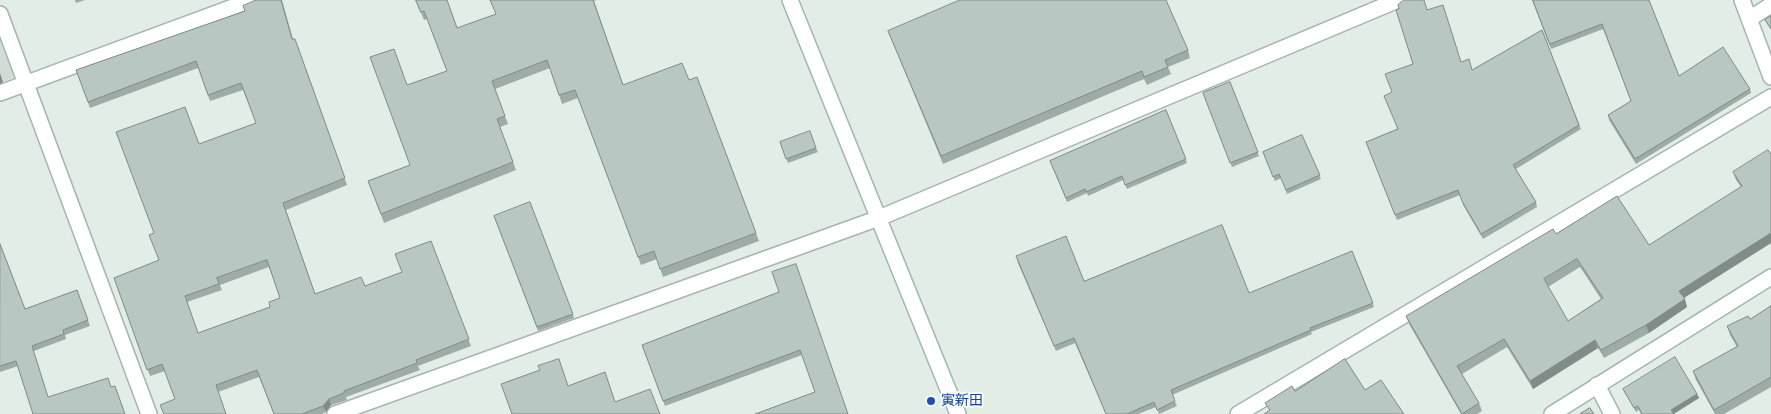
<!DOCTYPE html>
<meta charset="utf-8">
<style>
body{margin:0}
canvas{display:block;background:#e3ede8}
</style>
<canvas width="1771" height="414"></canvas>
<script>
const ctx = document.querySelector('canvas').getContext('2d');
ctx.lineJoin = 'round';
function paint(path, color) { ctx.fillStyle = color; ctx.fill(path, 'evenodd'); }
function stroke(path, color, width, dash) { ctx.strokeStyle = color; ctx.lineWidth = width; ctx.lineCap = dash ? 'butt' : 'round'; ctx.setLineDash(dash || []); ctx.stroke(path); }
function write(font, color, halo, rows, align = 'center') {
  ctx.font = font + ' "Fira Sans Condensed","Noto Sans JP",sans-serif'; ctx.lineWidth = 4; ctx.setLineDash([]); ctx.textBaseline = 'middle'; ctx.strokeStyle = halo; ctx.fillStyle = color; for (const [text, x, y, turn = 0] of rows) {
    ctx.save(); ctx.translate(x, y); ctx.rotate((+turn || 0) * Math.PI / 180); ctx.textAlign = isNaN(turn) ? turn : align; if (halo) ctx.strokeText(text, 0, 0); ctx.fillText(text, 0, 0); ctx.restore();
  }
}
const built = new Path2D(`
 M0,39L16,77L0,83Z`);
const street = new Path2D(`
 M1742,0L1771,77
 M0,14L149,414
 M1749,19L1771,5
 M0,93L252,0
 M1597,385L1612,414
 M335,414L879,218L1398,0
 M1238,414L1771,97`);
const secondary = new Path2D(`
 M790,0L958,414
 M1552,414L1771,277`);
const wall = new Path2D(`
 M75,0H85L76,3Z
 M256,0H282L293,39H295L347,185L286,210L315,294L365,286L402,272L431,241L471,346L418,366L420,370L346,397L347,400L331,405L326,412L322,414H274L259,377L218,392L175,399L165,371L150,376L114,278L159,261L154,233L199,144L256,123L243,90L210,101L198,68L90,108L76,70L245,11ZM269,267L280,298L270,307L198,333L187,302L222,290L220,285Z
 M416,0H447L457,28L496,14L490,0H597L594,1L623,85L689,80L697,77L759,241L663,277L657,259L641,265L578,98L562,104L550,68L495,89L508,124L500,127L516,170L384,223L368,181L410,165L407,85L447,71L427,19L424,20Z
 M1532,0H1649L1679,76L1750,89L1751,93L1636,164L1609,120L1608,115L1631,101L1603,29L1551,49Z
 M1404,1L1427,10L1461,62L1472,70L1542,30L1581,129L1516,169L1536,202L1537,207L1483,239L1463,205L1460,195L1397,220L1366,142L1397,129L1392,92L1413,64L1399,9Z
 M888,31L1188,50L1190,58L1168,67L1171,74L1147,85L1144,79L943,164Z
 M1230,82L1259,156L1232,167L1203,93Z
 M1166,110L1187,163L1127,189L1123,180L1088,196L1087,193L1067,202L1050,161Z
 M1302,135L1321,179L1287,194L1281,178L1275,181L1263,152Z
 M780,142L816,148L818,152L788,163Z
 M1771,154V243L1684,298L1687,307L1649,333L1604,358L1598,348L1533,389L1507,347L1462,374L1479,403L1482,411L1477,414H1461L1409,324L1406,316L1556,234L1649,245L1741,187L1736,180L1733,172ZM1580,267L1601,299L1568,321L1548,287Z
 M494,216L573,314L574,318L538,331Z
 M0,244L25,309L77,290L90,326L65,335L66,339L34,351L33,414L18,366L0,372Z
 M1352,251L1374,307L1311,332L1312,334L1172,395L1177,406L1159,414L1156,407L1138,414H1106L1075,343L1056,351L1017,261L1084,281L1249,293Z
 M779,292L848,414L815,392L802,355L665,406L642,345Z
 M1771,306V387L1724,414H1715L1696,380L1693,371L1737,347L1730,335L1727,326L1750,319Z
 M1623,389L1697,394L1699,398L1674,414H1641L1639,410L1636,412L1625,393Z`);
const shadedWall = new Path2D(`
 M0,73L3,82L0,84Z
 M1771,233V243L1682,299L1679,291Z
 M1685,299L1687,307L1649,333L1646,325Z
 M1595,340L1598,348L1533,389L1530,381Z
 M1697,394L1699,398L1673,414L1671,410Z
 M329,399L331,405L326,412L323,406Z`);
const building = new Path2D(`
 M256,0H281L292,39H295L309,78L345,178L283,203L315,294L361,277L365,286L402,272L395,254L431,241L469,339L416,360L417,363L344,391V393L329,399L323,406L302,414H274L257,370L216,385L226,414H164L160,405L175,399L162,364L147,370L114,278L159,260L149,235L154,233L116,132L185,107L199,144L256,123L241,83L208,95L196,61L88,102L76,70L245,11L243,6ZM267,260L280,298L269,302L270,307L198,333L185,296L219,284L217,278Z
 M416,0H447L457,28L496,14L490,0H593L623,85L682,63L689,80L697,77L756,233L660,269L654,251L638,257L575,90L559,95L547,60L492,81L505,116L497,119L513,162L381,214L368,181L410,165L370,57L394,49L407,85L447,71L424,11L421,12Z
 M960,0H1166L1188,50L1165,60L1168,67L1144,77L1142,71L941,156L888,31Z
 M1404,0H1424L1427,10L1443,5L1461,62L1469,59L1472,70L1542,30L1579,125L1513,165L1536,202L1481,234L1462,201L1458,190L1395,215L1366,142L1398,129L1384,96L1392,92L1385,74L1413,64L1396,10L1399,9L1398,5Z
 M1533,0H1649L1679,76L1723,47L1750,89L1635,159L1608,115L1631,101L1602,24L1550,44Z
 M1771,16V29L1765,20Z
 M1230,82L1258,152L1230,163L1203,93Z
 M1166,110L1186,159L1125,185L1122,176L1086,192L1085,189L1066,198L1050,161Z
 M810,131L816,148L786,159L780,142Z
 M1302,135L1320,175L1286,190L1279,174L1273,177L1263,152Z
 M1768,150L1771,154V233L1679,291L1685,299L1646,325L1601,350L1595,340L1530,381L1504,339L1457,366L1479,403L1462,414L1406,316L1553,229L1556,234L1617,196L1649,245L1742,186L1733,172ZM1577,259L1603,298L1568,321L1544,279Z
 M530,202L573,314L537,327L494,216Z
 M1222,225L1249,293L1352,251L1373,303L1310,328L1311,330L1171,390L1175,401L1157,410L1154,402L1127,414H1106L1074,338L1054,346L1016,256L1066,236L1084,281Z
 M0,244L25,309L77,290L88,320L63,330L64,334L32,346L48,397L108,378L111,387L115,386L125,414H33L16,361L0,366Z
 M796,264L848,414H755L815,392L800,350L663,401L642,345L779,292L772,272Z
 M1771,306V377L1714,410L1693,371L1738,346L1727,326L1748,316L1750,319Z
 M1675,357L1697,394L1671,410L1674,414H1642L1638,406L1634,408L1623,389Z
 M559,359L568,386L605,372L615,402L650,389L660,414H512L501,384L540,370L538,366Z
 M1345,359L1365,390L1381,380L1404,414H1264L1270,410L1265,403L1292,386L1295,391Z
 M1590,408L1594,414H1580Z`);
const markers = [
 [931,401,5,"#1a4fb4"]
];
const transitNames = [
 ["寅新田",941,401]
];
paint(built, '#d1dcd7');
stroke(street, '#a6b5af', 18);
stroke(secondary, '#a2b8b0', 18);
stroke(street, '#fff', 15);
stroke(secondary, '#fff', 15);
paint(wall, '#9eaba6');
paint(shadedWall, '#818b87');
paint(building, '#b8c7c1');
stroke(building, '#818b87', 1);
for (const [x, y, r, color] of markers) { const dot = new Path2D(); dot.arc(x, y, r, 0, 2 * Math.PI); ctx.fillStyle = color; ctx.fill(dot); stroke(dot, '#f4f9f6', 2); }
write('14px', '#164399', '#f4f9f6', transitNames, 'left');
</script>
